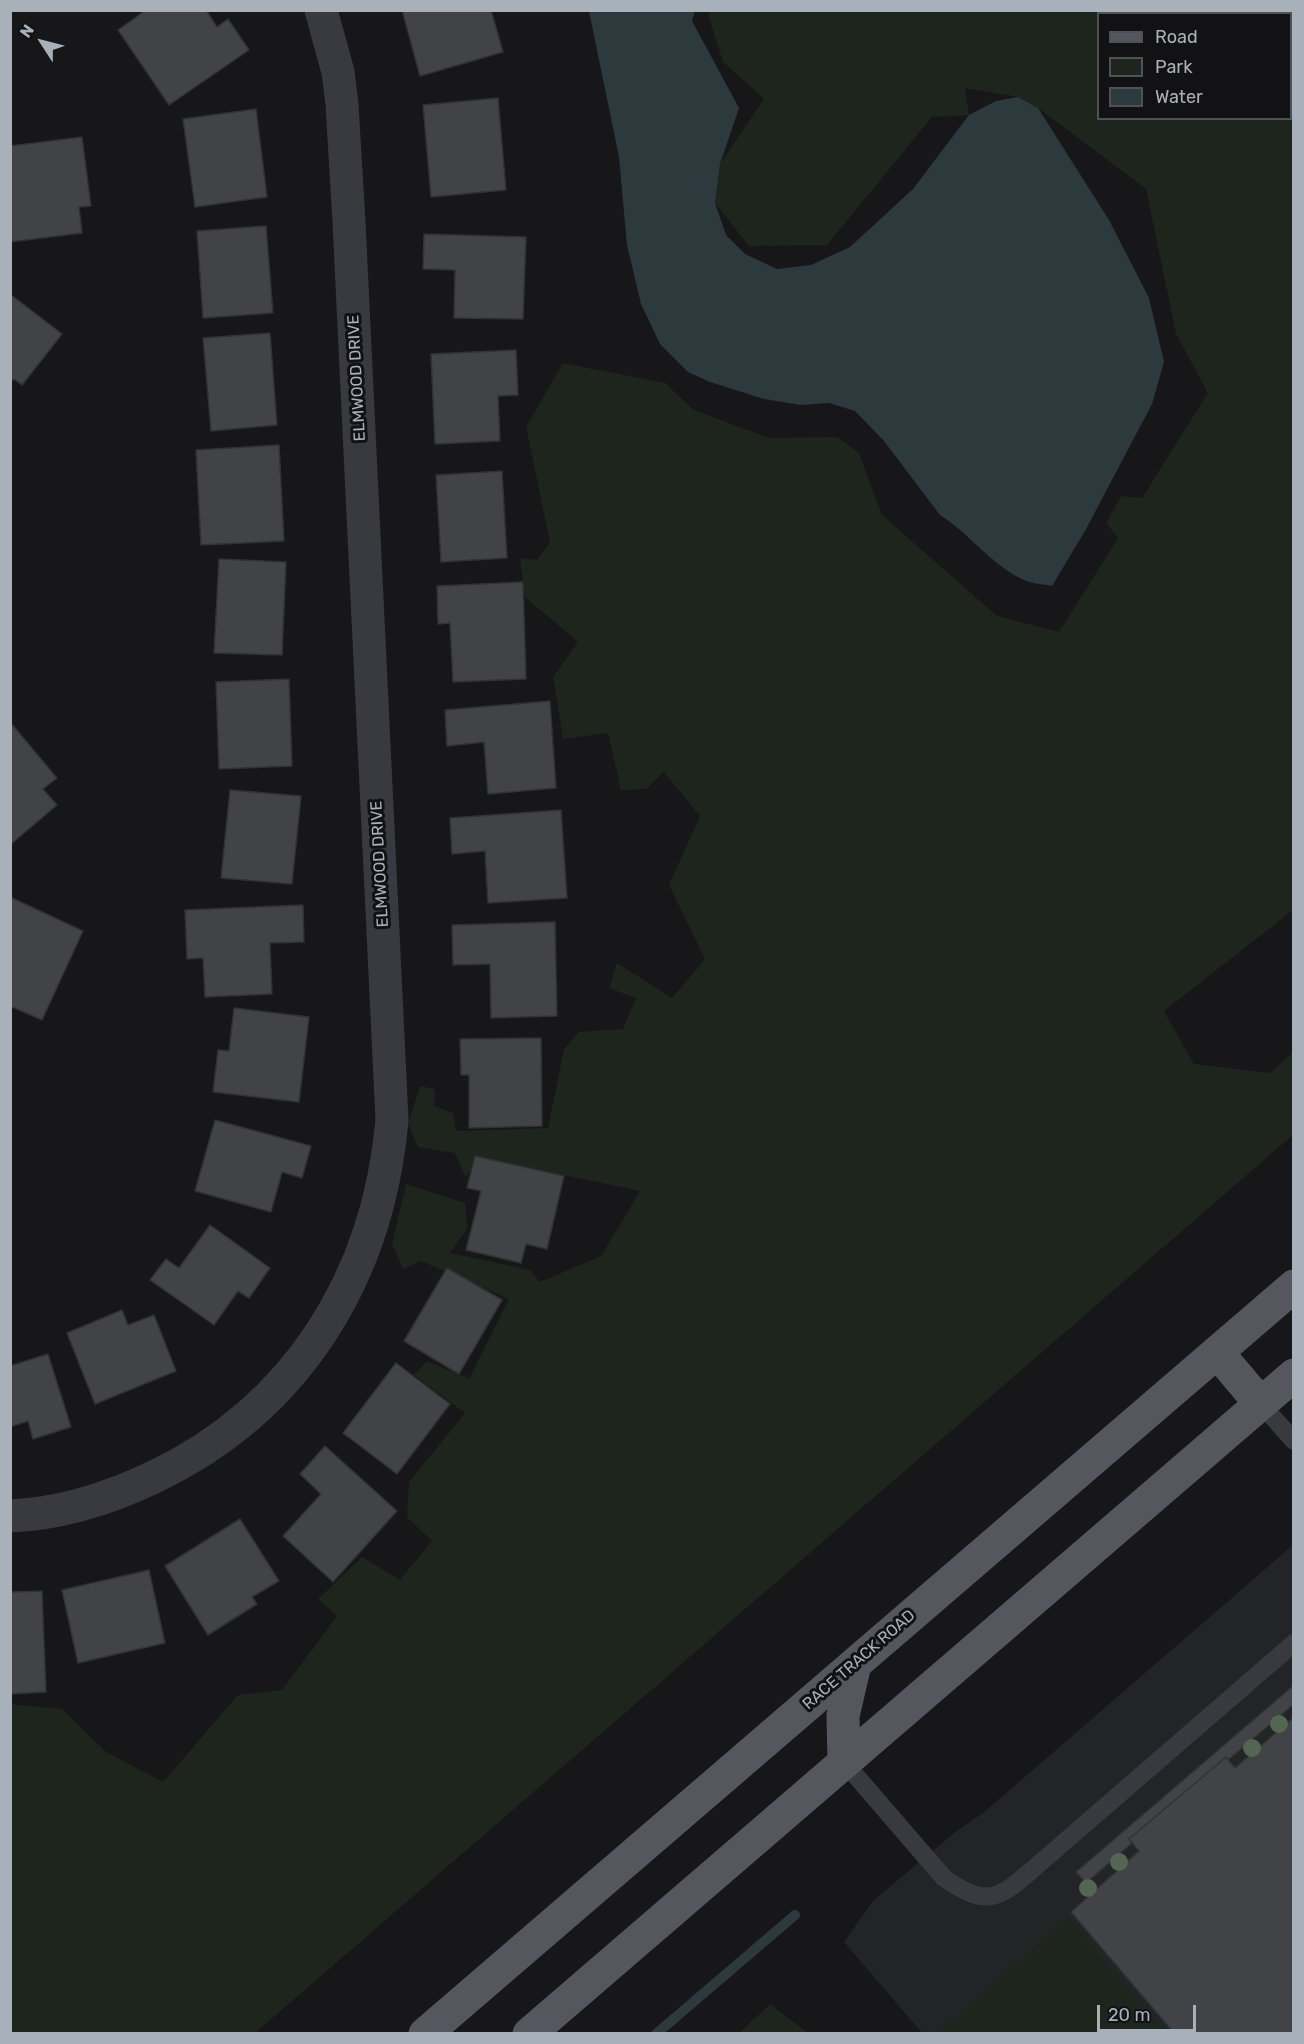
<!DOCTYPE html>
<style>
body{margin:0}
#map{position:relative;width:1304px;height:2044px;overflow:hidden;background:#171719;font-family:Rubik,sans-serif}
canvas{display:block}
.frame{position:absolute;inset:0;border:12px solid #a8b1ba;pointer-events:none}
.legend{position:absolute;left:1097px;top:12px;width:195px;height:108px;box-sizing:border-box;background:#121214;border:2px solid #4e5256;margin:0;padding:8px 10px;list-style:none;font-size:18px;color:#a8b1ba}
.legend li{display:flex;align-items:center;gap:12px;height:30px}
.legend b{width:30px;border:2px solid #4e5256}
.north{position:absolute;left:12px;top:12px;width:60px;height:60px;-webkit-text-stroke:4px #121214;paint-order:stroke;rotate:306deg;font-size:16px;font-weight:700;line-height:24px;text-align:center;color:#a8b1ba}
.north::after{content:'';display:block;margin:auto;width:21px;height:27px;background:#a8b1ba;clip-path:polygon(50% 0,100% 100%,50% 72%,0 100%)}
.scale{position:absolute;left:1097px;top:2005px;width:99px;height:27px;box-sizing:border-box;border:3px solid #a8b1ba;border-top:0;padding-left:8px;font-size:18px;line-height:21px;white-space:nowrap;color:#a8b1ba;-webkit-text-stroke:4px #121214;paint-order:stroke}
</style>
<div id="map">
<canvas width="1304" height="2044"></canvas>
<div class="frame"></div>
<ul class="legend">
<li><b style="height:8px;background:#54585e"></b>Road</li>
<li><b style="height:16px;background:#1d251d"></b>Park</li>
<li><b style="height:16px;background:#2c3a3e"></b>Water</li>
</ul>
<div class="north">N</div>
<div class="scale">20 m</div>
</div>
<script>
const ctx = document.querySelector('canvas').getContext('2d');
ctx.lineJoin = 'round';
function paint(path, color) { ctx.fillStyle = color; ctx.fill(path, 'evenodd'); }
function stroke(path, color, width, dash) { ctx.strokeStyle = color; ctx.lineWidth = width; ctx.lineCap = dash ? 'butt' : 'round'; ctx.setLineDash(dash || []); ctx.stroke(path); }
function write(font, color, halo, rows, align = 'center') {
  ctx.font = font + ' Rubik,sans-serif'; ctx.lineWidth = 6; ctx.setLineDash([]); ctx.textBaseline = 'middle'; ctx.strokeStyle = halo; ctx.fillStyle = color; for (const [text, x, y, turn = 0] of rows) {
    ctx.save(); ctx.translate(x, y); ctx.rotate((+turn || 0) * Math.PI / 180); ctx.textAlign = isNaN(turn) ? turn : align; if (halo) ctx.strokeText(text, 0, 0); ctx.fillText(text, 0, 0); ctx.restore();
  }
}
const built = new Path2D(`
 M1293,1545V2033H922L844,1942L873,1901L954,1833L983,1813Z`);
const green = new Path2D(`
 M714,10L1293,11V910L1164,1011L1194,1064L1270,1073L1293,1052V1135L255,2033H11L10,1704L62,1709L106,1752L163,1782L238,1695L282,1690L337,1616L318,1599L362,1557L400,1580L432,1541L407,1517L409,1482L465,1413L414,1375L427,1361L469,1379L509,1299L421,1261L403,1269L392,1244L406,1184L465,1203L467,1229L450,1253L530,1270L540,1282L601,1256L640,1191L478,1157L466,1178L455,1153L418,1147L408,1124L420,1086L435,1089L434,1106L453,1113L456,1131L548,1128L564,1049L579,1032L623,1029L636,998L609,988L617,963L672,998L705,959L669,885L700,816L664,772L646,789L621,790L608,733L563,739L553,677L578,642L525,597L520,558L537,560L550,542L526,427L563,363L665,383L694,410L769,438L837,437L859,453L882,515L997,616L1059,632L1118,538L1106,523L1121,496L1142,498L1208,393L1176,334L1146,189L1038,108L1018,97L965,88L969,115L932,117L827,245L749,246L715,203L720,164L764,99L723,62L708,14ZM1098,14H1290V118H1098Z
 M1069,1918L1166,2033H937Z
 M770,2004L808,2033H739Z`);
const water = new Path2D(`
 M589,11H695L692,21L739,108L720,164L715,203L726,235L745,254L777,269L811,265L850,247L913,189L969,115L996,101L1018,97L1038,108L1109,220L1149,298L1164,362L1152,404L1085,531L1052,586C1043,584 1032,584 1024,580C991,565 970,534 940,515L884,441L855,411L829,403L801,405L764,399L710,382L688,372L660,344L641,304L627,245L619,157Z`);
const stream = new Path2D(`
 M656,2034L795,1915`);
const building = new Path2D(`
 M146,10H206L217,27L228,19L249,50L169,105L118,30Z
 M402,10H491L503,52L420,76Z
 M498,98L506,190L431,197L423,105Z
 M256,109L267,197L195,207L183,119Z
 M82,137L91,206L79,207L82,233L10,242V146Z
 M266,226L273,313L203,318L197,231Z
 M424,234L526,237L523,319L454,318L455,270L423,269Z
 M10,294L62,334L22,385L14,379L10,383Z
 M270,333L277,425L211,431L203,338Z
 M516,350L518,395L498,396L500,441L435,444L431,354Z
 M279,445L284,541L201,545L196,450Z
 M502,471L507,558L441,562L436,475Z
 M219,559L286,562L282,655L214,653Z
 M523,582L526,679L453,682L450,623L438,624L437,586Z
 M289,679L292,766L219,769L216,682Z
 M550,701L556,788L488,794L484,742L447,746L445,710Z
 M10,722L57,778L43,789L57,805L10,845Z
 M230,790L301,796L292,884L221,878Z
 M561,810L567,898L488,903L485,851L452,854L450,818Z
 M10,897L83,931L42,1020L10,1006Z
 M303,905L304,942L270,943L272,994L205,997L203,958L187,959L185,910Z
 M555,922L557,1016L491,1018L490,964L453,965L452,925Z
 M234,1008L309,1017L299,1102L213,1092L218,1050L229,1051Z
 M541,1038L542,1126L469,1128V1075H461L460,1039Z
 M215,1120L311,1146L302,1178L282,1172L271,1212L195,1191Z
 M475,1156L564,1176L547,1249L526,1244L521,1263L466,1250L481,1191L467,1188Z
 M210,1225L270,1268L249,1298L238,1291L214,1325L150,1280L166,1259L179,1268Z
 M447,1268L502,1300L459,1374L404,1341Z
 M122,1310L128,1325L154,1315L176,1371L95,1404L67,1333Z
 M48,1354L71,1427L33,1439L28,1421L10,1427V1366Z
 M396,1363L450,1404L397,1474L343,1433Z
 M325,1446L397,1511L333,1582L283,1536L321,1494L300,1474Z
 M240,1519L279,1581L252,1597L257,1604L208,1635L165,1566Z
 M149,1570L165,1643L78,1663L62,1590Z
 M42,1591L46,1692L10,1694V1592Z
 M1294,1685V1704L1228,1760L1226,1757L1129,1839L1132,1843L1086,1883L1076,1872Z
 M1294,1717V2034H1175L1071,1912L1139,1851L1129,1839L1226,1757L1235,1768Z`);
const service = new Path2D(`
 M1260,1403L1294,1441
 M844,1762L944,1878C991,1911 1001,1896 1040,1863L1294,1643`);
const minor = new Path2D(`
 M10,1516C60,1514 110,1498 154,1477C298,1408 378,1277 392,1120L349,222L342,104L338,72L321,10`);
const primary = new Path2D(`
 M1217,1352L1260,1403
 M844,1762L843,1716L855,1664
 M425,2034L1294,1286
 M529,2034L1294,1375`);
const trees = [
 [1279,1724],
 [1252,1748],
 [1119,1862],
 [1088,1888]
];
const streetNames = [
 ["ELMWOOD DRIVE",357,378,-93],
 ["ELMWOOD DRIVE",380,864,-93],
 ["RACE TRACK ROAD",859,1660,-41]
];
paint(built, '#232426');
paint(green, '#1d251d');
paint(water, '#2c3a3e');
stroke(stream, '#2c3a3e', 10);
paint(building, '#414346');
stroke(building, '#313235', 1.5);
stroke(service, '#383a3f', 18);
stroke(minor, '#383a3f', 33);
stroke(primary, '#54585e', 33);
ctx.fillStyle = '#536651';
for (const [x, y] of trees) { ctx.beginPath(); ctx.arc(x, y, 9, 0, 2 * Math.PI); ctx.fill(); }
write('16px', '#a8b1ba', '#121214', streetNames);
</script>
